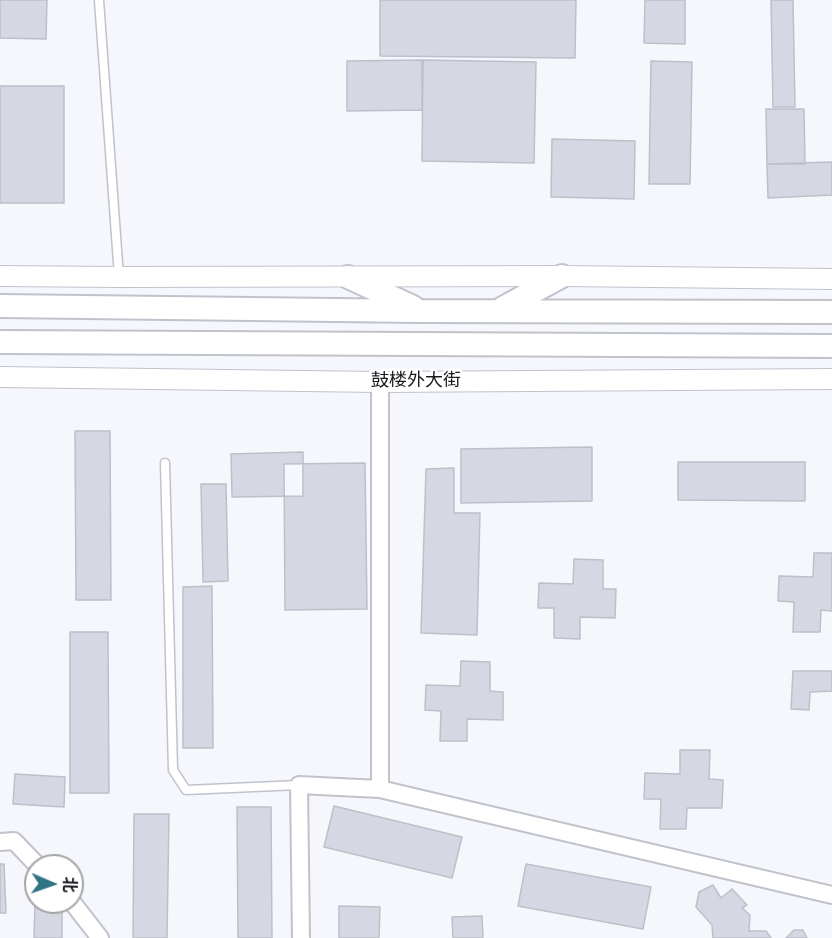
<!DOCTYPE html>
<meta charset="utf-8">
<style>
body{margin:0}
#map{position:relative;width:832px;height:938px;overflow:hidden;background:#f6f7fd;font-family:"IBM Plex Sans","Noto Sans SC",sans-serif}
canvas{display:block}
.north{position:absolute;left:24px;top:854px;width:60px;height:60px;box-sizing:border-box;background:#fff;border:2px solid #a3a4a5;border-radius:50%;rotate:92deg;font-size:16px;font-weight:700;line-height:24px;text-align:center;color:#1a1b1f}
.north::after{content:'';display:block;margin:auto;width:21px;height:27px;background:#317485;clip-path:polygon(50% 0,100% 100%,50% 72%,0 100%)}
</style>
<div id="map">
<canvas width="832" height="938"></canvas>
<div class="north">北</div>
</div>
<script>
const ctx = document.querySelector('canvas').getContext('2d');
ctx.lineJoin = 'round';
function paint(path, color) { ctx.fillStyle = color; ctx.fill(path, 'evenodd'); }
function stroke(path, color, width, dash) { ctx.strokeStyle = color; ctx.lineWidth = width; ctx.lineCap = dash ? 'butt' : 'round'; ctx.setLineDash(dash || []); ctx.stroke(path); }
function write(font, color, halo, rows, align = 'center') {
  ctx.font = font + ' "IBM Plex Sans","Noto Sans SC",sans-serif'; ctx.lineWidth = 5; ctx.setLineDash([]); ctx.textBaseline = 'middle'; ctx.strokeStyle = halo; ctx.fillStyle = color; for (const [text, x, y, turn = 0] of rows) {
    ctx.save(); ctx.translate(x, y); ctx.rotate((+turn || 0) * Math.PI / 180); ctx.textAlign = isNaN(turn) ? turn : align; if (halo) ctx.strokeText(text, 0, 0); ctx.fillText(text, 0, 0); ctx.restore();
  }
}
const building = new Path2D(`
 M0,0H47L46,39L0,38Z
 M380,0H576L575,58L380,56Z
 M645,0H685V44L644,43Z
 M771,0H793L795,107H773Z
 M422,60V110L347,111V61Z
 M423,60L536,62L534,163L422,161Z
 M651,61L692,62L690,184H649Z
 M0,86H64V203H0Z
 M766,109H804L805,164H767Z
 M552,139L635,141L634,199L551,197Z
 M832,162V195L768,198L767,164Z
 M75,431H110L111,600H76Z
 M592,447V501L461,503V449Z
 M303,452V496L232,497L231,454Z
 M678,462H805V501L678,500Z
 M365,463L367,609L285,610L284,464Z
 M454,468V513H480L477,635L421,633L426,469Z
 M201,484H226L228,581L203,582Z
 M814,553H832V611L821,610L820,632H793L794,602L778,601L779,576L813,577Z
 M574,559L603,560V589H616L615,618L580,617V639L554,638V608H538L539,583L573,584Z
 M212,586L213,748H183V587Z
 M70,632H108L109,793H70Z
 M461,661L490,662V691L503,692V720L467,719V741H440L441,711L425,710L426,685L460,686Z
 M793,671H832V691L810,692L809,710L791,709Z
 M680,750H710L709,779L723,780L722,808H687L686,829H660L661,799H644L645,773L680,774Z
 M15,774L65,777L64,807L13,804Z
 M334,806L462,837L452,878L324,847Z
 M237,807H271L272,938H238Z
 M134,814H169L167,938H133Z
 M0,864H4L6,913H0Z
 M526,864L651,887L643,929L518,906Z
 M713,885L721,898L732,889L747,905L742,908L750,915L749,931H766L771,938H713L712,925L696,907L699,892Z
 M35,905H62V938H34Z
 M339,906L380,907L379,938H339Z
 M482,916L483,938H453L452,917Z
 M794,930H803L807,938H786Z`);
const service = new Path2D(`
 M99,0L119,277
 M165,463L173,770L186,790L299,785`);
const minor = new Path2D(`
 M380,382V789
 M0,842L14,841L38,866
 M72,902L100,938
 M301,938L299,785L380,789L401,794L832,895`);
const tertiary = new Path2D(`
 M0,276L119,277L562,276L832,279
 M0,377L380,382L832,379`);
const secondary = new Path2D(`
 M348,277L413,307
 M0,306L419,311L832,312
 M503,308L562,276
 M0,342L832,346`);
const streetNames = [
 ["鼓楼外大街",416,381]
];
paint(building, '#d5d8e2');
stroke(building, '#bdbfc9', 1.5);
stroke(service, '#c0c2cc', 11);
stroke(minor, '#c0c2cc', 20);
stroke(tertiary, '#c0c2cc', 22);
stroke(secondary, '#c0c2cc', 26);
stroke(service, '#fff', 8);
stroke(minor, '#fff', 16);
stroke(tertiary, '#fff', 20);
stroke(secondary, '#fff', 22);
write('18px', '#1a1b1f', '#fff', streetNames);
</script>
